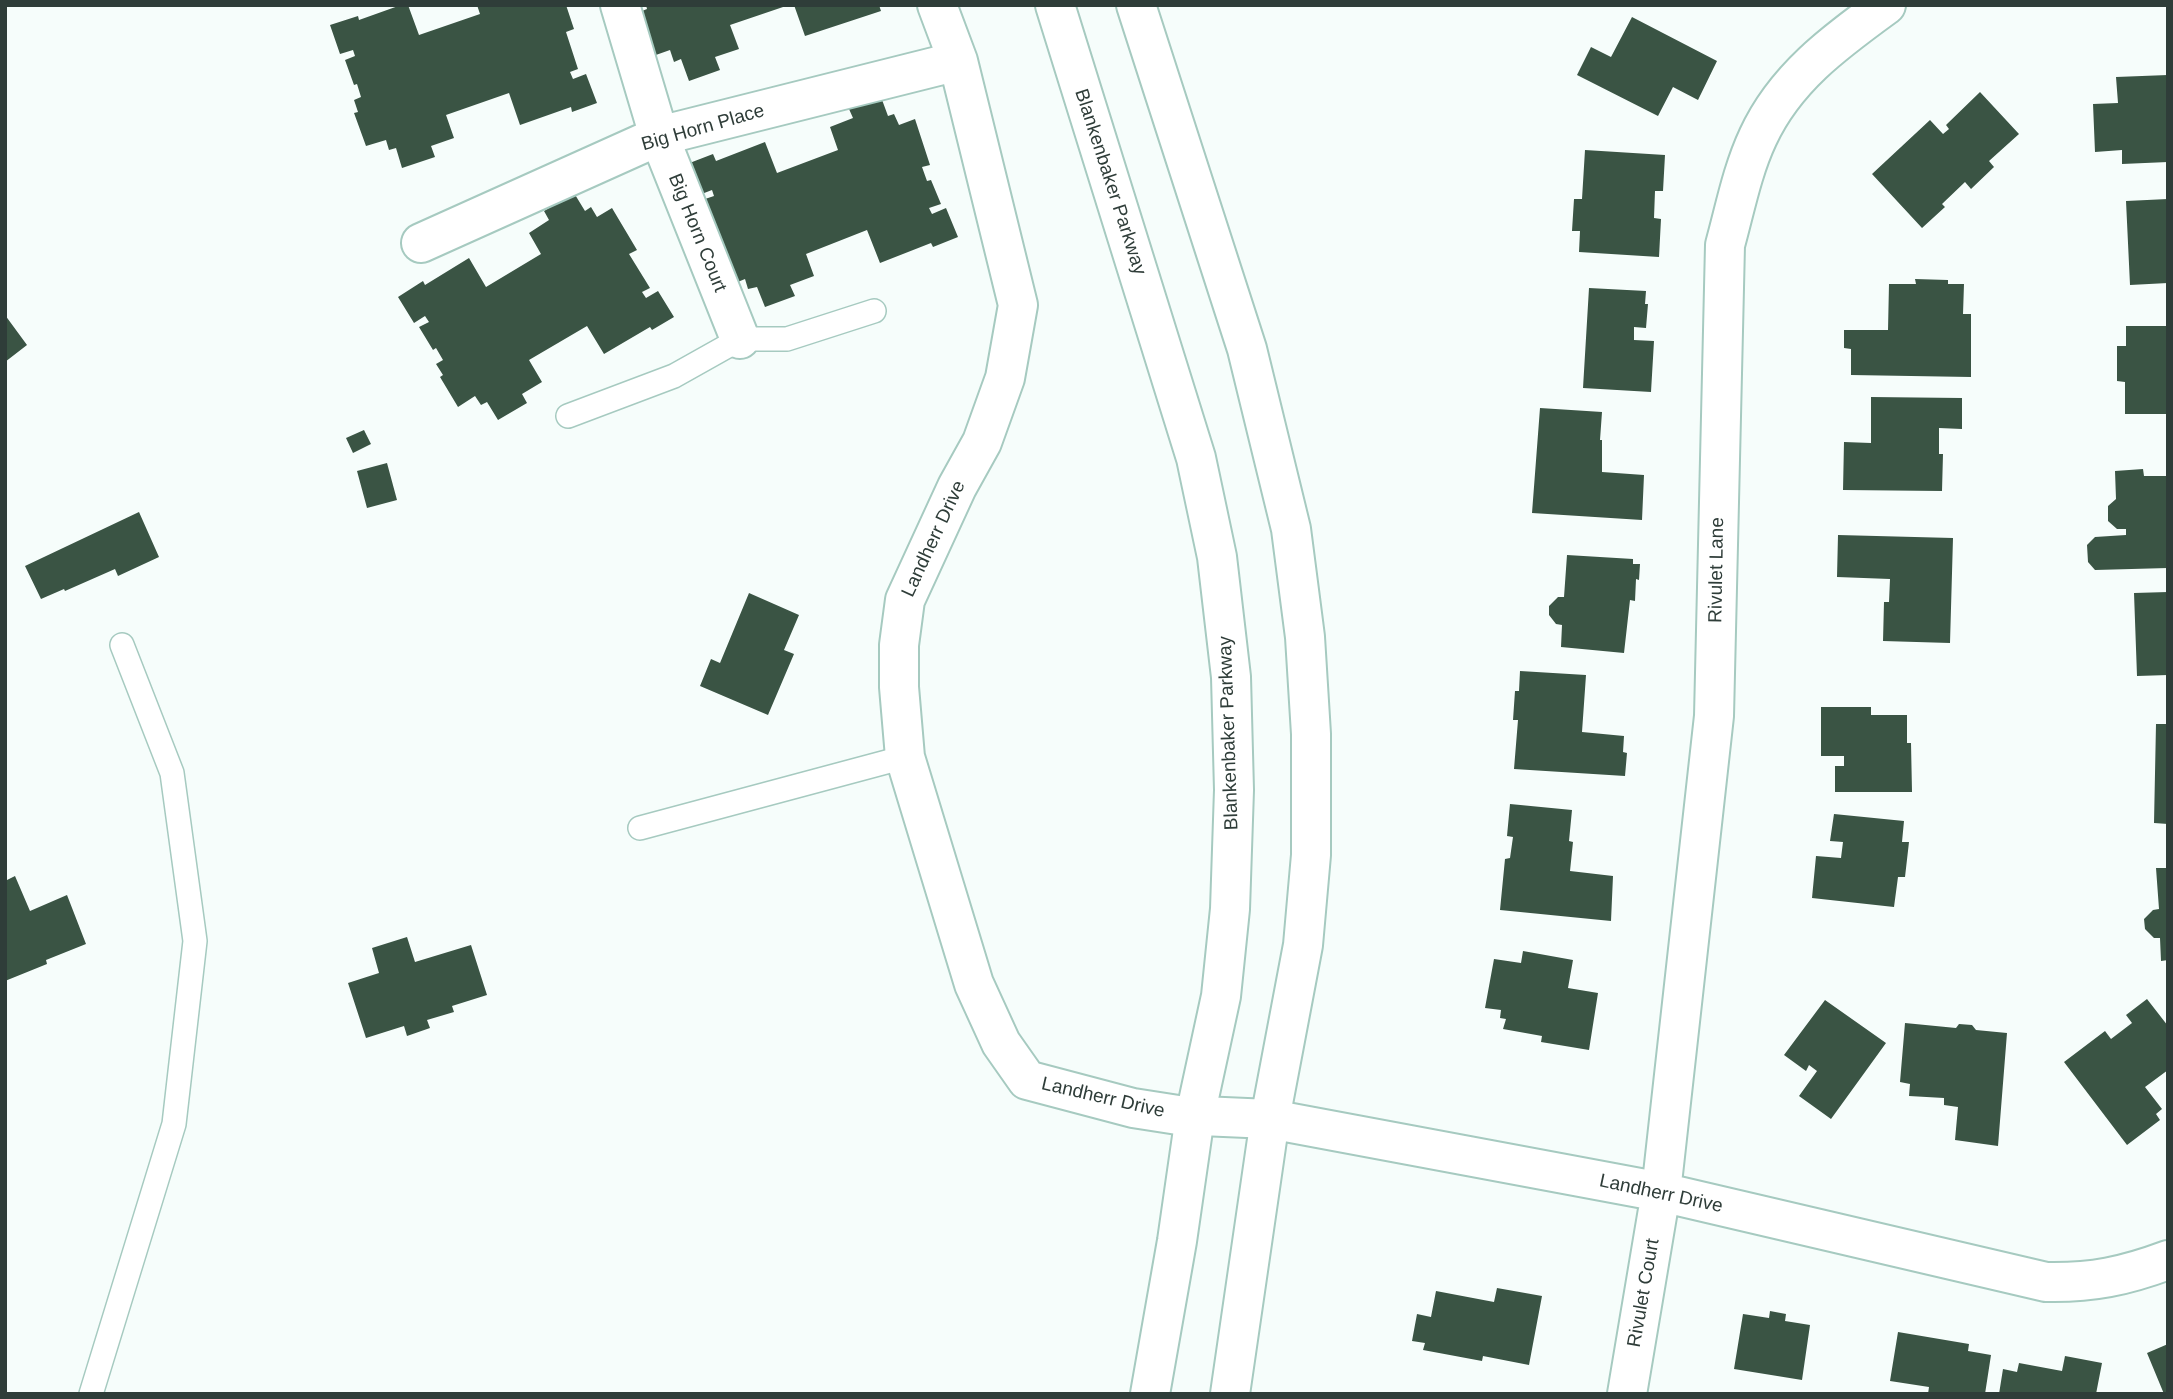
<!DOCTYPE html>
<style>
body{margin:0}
#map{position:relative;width:2173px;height:1399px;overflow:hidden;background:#f6fdfb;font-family:Helvetica,sans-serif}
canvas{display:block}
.frame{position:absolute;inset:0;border:7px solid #2f3d39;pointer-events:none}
</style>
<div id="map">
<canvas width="2173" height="1399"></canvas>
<div class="frame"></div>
</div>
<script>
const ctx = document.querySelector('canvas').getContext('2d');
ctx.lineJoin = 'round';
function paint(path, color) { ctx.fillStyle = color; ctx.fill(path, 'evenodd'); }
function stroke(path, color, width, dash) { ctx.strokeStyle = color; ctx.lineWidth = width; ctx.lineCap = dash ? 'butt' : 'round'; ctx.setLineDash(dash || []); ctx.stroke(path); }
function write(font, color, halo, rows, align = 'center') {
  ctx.font = font + ' Helvetica,sans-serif'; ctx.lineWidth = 7; ctx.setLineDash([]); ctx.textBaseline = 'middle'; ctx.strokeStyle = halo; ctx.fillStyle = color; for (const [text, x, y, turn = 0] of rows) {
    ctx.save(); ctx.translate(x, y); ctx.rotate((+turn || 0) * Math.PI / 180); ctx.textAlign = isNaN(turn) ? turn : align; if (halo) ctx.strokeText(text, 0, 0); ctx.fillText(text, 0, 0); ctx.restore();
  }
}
const building = new Path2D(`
 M401,5H408L419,35L480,14L477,5H566L574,29L566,32L578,69L570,72L573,79L586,74L597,103L572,112L571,107L520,125L509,93L446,115L454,138L431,146L435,157L402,168L396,148L389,150L386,140L366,146L354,113L358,112L354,100L361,97L357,84L354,85L345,60L355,56L353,50L340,54L330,25L358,16L359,20Z
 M646,5H786V6L730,25L739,49L715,57L720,70L689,81L681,59L674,62L670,50L653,56L637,13L647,9Z
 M794,5H879L881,11L805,36Z
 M1632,17L1717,61L1698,100L1673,87L1658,116L1577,75L1591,47L1611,57Z
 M2168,75V162L2122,164V150L2095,152L2093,104L2118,103L2116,77Z
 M1980,92L2019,134L1989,161L1994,167L1971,189L1965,182L1942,204L1945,207L1922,228L1872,174L1930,120L1943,134L1949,129L1946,125Z
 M881,97L888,116L894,114L899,125L915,119L930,165L922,167L927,181L931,180L941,204L929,208L932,214L946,208L958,237L933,247L931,243L880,263L867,230L806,254L814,276L790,285L795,296L765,307L757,287L748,289L745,279L728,286L705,199L714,196L712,190L699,195L687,164L713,154L716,161L765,142L777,173L838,150L830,127L853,118L849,109Z
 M1585,150L1665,155L1663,191H1655L1654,218L1661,219L1659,257L1579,252L1580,231H1572L1574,199H1582Z
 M574,193L585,211L591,207L597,217L612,208L637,250L629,254L650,288L642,292L646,298L658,291L674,317L652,330L650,327L604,354L587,326L529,360L542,382L522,394L527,403L498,420L487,402L481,405L475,396L458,407L440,377L443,375L436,364L443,360L436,348L433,350L419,327L429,322L425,316L414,323L398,297L423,281L425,285L469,258L486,287L541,254L529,233L549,220L544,211Z
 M2168,199V283L2130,285L2126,201Z
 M1915,279L1948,280V284H1964L1963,314H1971V377L1851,375V349L1844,348V330H1888L1889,284H1916Z
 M1589,288L1646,291L1645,304H1648L1646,328L1634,327V340L1654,341L1651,392L1583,388Z
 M5,315L27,345L5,362Z
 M2126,326H2168V414H2125V382L2117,381V346H2126Z
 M1871,397L1962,398V429L1939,428V454H1943L1942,491L1843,490L1844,442L1871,443Z
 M1540,408L1602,412L1600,440H1602V472L1644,475L1642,520L1532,513Z
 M364,430L371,444L353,453L346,438Z
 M387,463L397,500L367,508L357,471Z
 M2143,469L2144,476H2168V568L2095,570L2088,562L2087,545L2095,537L2126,535V529H2117L2108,521V506L2116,499L2115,471Z
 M139,512L159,557L118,576L115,569L65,591L64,589L41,599L25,566Z
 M1838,535L1953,538L1950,643L1883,641L1884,602H1889L1890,579L1837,577Z
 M1567,555L1633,559V564H1640L1639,580L1636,579L1635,601L1630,600L1624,653L1561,647L1562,625L1556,624L1549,615V606L1558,597H1564Z
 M2168,592V675L2137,676L2134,593Z
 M749,593L799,615L784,650L794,654L768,715L700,686L711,659L720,663Z
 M1520,671L1586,675L1582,732L1624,736L1623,752L1627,753L1625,776L1514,769L1518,720H1513L1515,691H1519Z
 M1821,707H1871V715H1907V743H1911L1912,792H1835V766H1844V756H1821Z
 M2156,724H2168V824L2154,823Z
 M1510,804L1572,810L1569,841L1573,842L1570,871L1613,876L1611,921L1500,910L1505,859L1510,858L1513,837L1507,836Z
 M1834,814L1904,821L1902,842H1909L1905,877H1898L1894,907L1812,898L1816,856L1841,858L1843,842L1830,841Z
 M2156,868H2168V960L2161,961L2160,938H2154L2145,929L2144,919L2153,910L2159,909Z
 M15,876L30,911L67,895L86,944L46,960L47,964L5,981V881Z
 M407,937L415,962L471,945L487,995L452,1006L454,1012L427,1020L430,1028L407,1036L404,1026L366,1038L348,983L379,973L372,948Z
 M1523,951L1573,960L1568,988L1598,993L1589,1050L1541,1042L1542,1036L1503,1029L1506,1019L1500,1018L1501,1010L1485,1008L1494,959L1521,963Z
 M2147,999L2168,1026V1070L2145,1087L2162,1109L2156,1114L2160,1120L2127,1145L2064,1062L2105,1031L2111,1039L2132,1023L2126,1015Z
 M1825,1000L1886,1043L1831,1119L1799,1096L1817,1071L1809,1065L1806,1071L1784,1055Z
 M1905,1023L1956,1028L1959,1024L1972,1025L1976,1030L2007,1033L1998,1146L1955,1140L1958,1107L1944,1105V1098L1909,1096L1910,1084L1900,1082Z
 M1497,1288L1542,1296L1529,1365L1483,1356L1482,1361L1423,1350L1425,1343L1412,1341L1417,1314L1431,1317L1436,1291L1494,1302Z
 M1770,1311L1786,1314L1785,1321L1810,1325L1802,1380L1734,1369L1743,1314L1769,1318Z
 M1898,1332L1969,1344L1968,1351L1991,1355L1985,1394H1928L1929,1387L1890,1381Z
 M2168,1344V1394H2164L2147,1353Z
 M2065,1356L2102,1363L2096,1394H1999L2003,1369L2017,1372L2019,1363L2062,1371Z`);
const service = new Path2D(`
 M568,416L674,376L740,339H787L874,311
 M640,828L905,757
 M91,1394L174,1124L195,941L172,773L122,645`);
const minor = new Path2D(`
 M620,5L659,136L740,339
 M937,5L958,61L1018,305L1005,378L982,442L957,487L905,600L899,645V687L905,757L974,984L1001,1043L1027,1080L1133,1108L1178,1115L1270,1119L1661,1192L2046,1282C2092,1283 2125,1276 2168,1260
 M421,243L659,136L958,61
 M1627,1394L1661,1192L1714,716L1725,245C1735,209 1742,171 1758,137C1785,78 1835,42 1886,5`);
const primary = new Path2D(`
 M1055,5L1196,458L1217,557L1231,677L1234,790L1230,909L1221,996L1195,1116L1177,1241L1150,1394
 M1136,5L1247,349L1291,529L1305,637L1311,734V855L1303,945L1270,1119L1230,1394`);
const streetNames = [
 ["Big Horn Place",703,128,-16],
 ["Blankenbaker Parkway",1110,182,72],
 ["Big Horn Court",697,233,68],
 ["Landherr Drive",934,539,-65],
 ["Rivulet Lane",1717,570,-89],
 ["Blankenbaker Parkway",1229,733,-92],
 ["Landherr Drive",1103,1098,13],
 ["Landherr Drive",1661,1194,12],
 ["Rivulet Court",1644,1293,-80]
];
paint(building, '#3a5444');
stroke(service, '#a6cac0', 26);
stroke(minor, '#a6cac0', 42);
stroke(primary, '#a6cac0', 42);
stroke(service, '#fff', 23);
stroke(minor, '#fff', 38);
stroke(primary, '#fff', 38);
write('19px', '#2f3d39', '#fff', streetNames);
</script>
